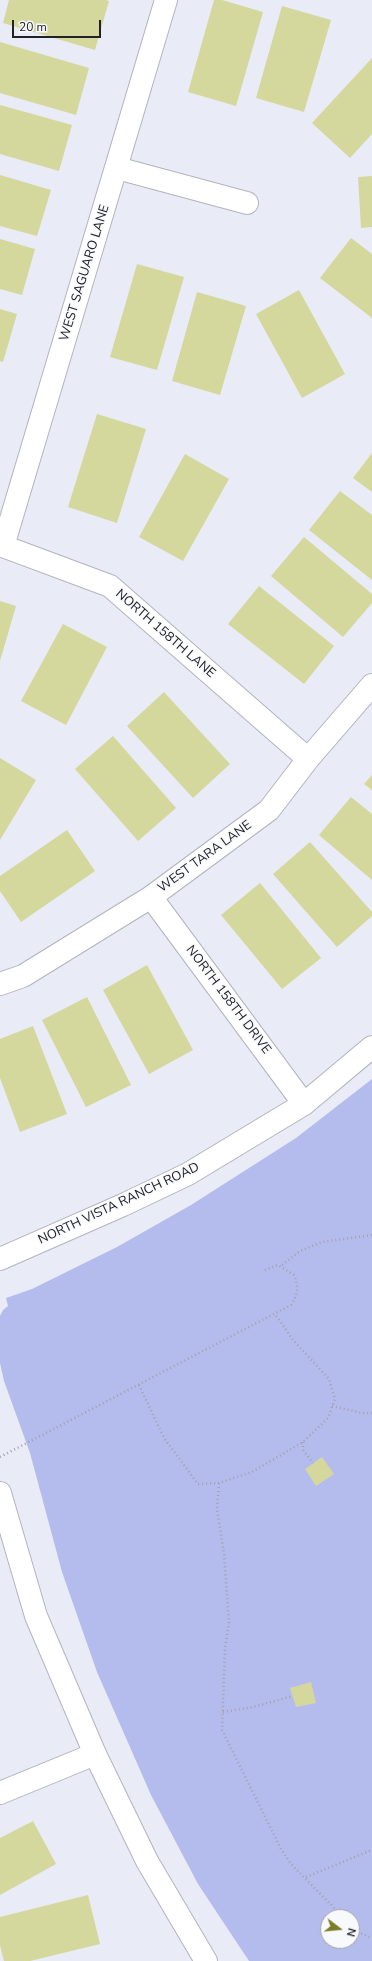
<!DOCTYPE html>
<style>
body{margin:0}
#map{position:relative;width:372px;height:1961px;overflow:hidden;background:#e9ebf6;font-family:"Nunito Sans",sans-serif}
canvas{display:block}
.north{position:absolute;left:320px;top:1909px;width:40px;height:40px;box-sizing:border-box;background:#f8f9fd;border:1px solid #a2a3a7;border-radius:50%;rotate:106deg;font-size:11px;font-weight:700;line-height:16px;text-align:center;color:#222226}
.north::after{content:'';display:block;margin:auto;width:14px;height:18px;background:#7b7e28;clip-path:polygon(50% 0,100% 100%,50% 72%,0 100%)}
.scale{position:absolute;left:12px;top:20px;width:89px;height:18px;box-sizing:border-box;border:2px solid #222226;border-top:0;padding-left:5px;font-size:12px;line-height:14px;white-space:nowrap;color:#222226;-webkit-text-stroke:3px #f8f9fd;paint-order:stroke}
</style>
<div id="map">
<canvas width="372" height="1961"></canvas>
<div class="north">N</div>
<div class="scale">20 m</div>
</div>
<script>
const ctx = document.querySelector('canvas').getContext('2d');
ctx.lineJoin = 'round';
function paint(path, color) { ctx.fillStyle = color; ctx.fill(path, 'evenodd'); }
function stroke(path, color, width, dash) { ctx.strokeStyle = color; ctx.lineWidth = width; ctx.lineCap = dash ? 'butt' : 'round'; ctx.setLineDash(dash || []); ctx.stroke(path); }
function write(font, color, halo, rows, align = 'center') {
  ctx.font = font + ' "Nunito Sans",sans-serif'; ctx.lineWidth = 3; ctx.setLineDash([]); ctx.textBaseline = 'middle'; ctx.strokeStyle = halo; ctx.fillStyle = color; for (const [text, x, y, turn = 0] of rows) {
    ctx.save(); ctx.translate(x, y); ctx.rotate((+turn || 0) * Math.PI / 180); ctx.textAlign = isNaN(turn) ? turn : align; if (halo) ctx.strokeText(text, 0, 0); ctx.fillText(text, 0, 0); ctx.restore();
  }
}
const green = new Path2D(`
 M372,1079V1961H249L198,1884L151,1795L97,1672L62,1572L30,1453L4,1381L0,1363V1316L3,1310L8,1306L6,1298L32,1289L117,1247L191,1205L296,1138ZM328,1917H352V1941H328Z`);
const building = new Path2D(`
 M9,0H106L109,1L95,50L3,23Z
 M214,0H222L263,12L236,106L188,92Z
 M282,6L331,20L304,112L256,98Z
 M0,42L89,68L76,115L0,93Z
 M372,58V134L350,158L312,123Z
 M0,105L72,125L59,171L0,154Z
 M0,175L51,190L37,236L0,226Z
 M372,176V227L361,228L358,177Z
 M351,238L372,254V318L320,278Z
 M0,239L35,249L22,295L0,289Z
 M137,264L184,277L157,370L110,357Z
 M299,290L345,374L302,398L256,314Z
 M197,292L246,306L220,395L172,381Z
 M0,309L17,314L3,362L0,361Z
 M97,414L146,429L117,523L68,507Z
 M372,453V492L353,478Z
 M185,454L229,479L183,561L139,537Z
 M340,491L372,515V580L309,530Z
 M304,537L372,594V603L343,637L271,576Z
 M259,586L334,646L304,684L228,624Z
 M0,601L16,606L0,661Z
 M63,624L107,647L66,725L21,701Z
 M164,692L230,764L193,798L127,726Z
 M113,736L176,808L138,841L75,769Z
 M0,758L36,780L0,840Z
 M372,775V790L364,784Z
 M351,797L372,814V880L319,835Z
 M67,830L95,871L21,922L0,891V876Z
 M310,842L372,912V916L337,947L273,874Z
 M260,883L321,958L282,989L221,915Z
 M147,965L193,1050L149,1074L103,990Z
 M87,997L131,1085L86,1107L42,1020Z
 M33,1026L67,1114L20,1132L0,1078V1039Z
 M322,1457L334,1474L316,1486L305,1469Z
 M311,1682L316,1703L296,1707L290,1688Z
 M33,1821L56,1864L0,1895V1838Z
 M88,1895L100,1944L30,1961H4L0,1945V1917Z`);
const path = new Path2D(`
 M282,1265L300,1251L322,1242L372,1235
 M139,1385L164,1438L198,1484L219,1483L252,1472L303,1442L328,1418L335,1399L329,1379L293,1340L275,1314
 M332,1406L362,1413H372
 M303,1442V1450L313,1463
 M0,1457L291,1305C298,1295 299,1286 294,1275L278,1265L265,1270
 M219,1483L217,1509L224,1554L229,1624L225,1648L222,1730L281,1849L291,1864L343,1917
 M223,1712L253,1707L293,1696
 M306,1877L372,1850
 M352,1926L358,1932L372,1938`);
const minor = new Path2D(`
 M117,168L247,203
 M0,545L110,586L308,759
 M3,546L166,0
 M151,897L304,1104
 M0,984L23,976L151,897L269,810L308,759L372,685
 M0,1793L95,1754`);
const tertiary = new Path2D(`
 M0,1259L123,1205L188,1174L304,1104L372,1047
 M0,1493L36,1616L95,1754L147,1861L206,1961`);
const streetNames = [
 ["WEST SAGUARO LANE",85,273,-73],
 ["NORTH 158TH LANE",165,634,41],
 ["WEST TARA LANE",205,857,-36],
 ["NORTH 158TH DRIVE",228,1000,53],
 ["NORTH VISTA RANCH ROAD",119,1204,-25]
];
paint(green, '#b4bced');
paint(building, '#d4d89d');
stroke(minor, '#b2b4be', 24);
stroke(tertiary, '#b2b4be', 24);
stroke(path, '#a0a2aa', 2.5, [1, 3]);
stroke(minor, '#fff', 22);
stroke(tertiary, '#fff', 22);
write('13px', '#222226', '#f8f9fd', streetNames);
</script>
